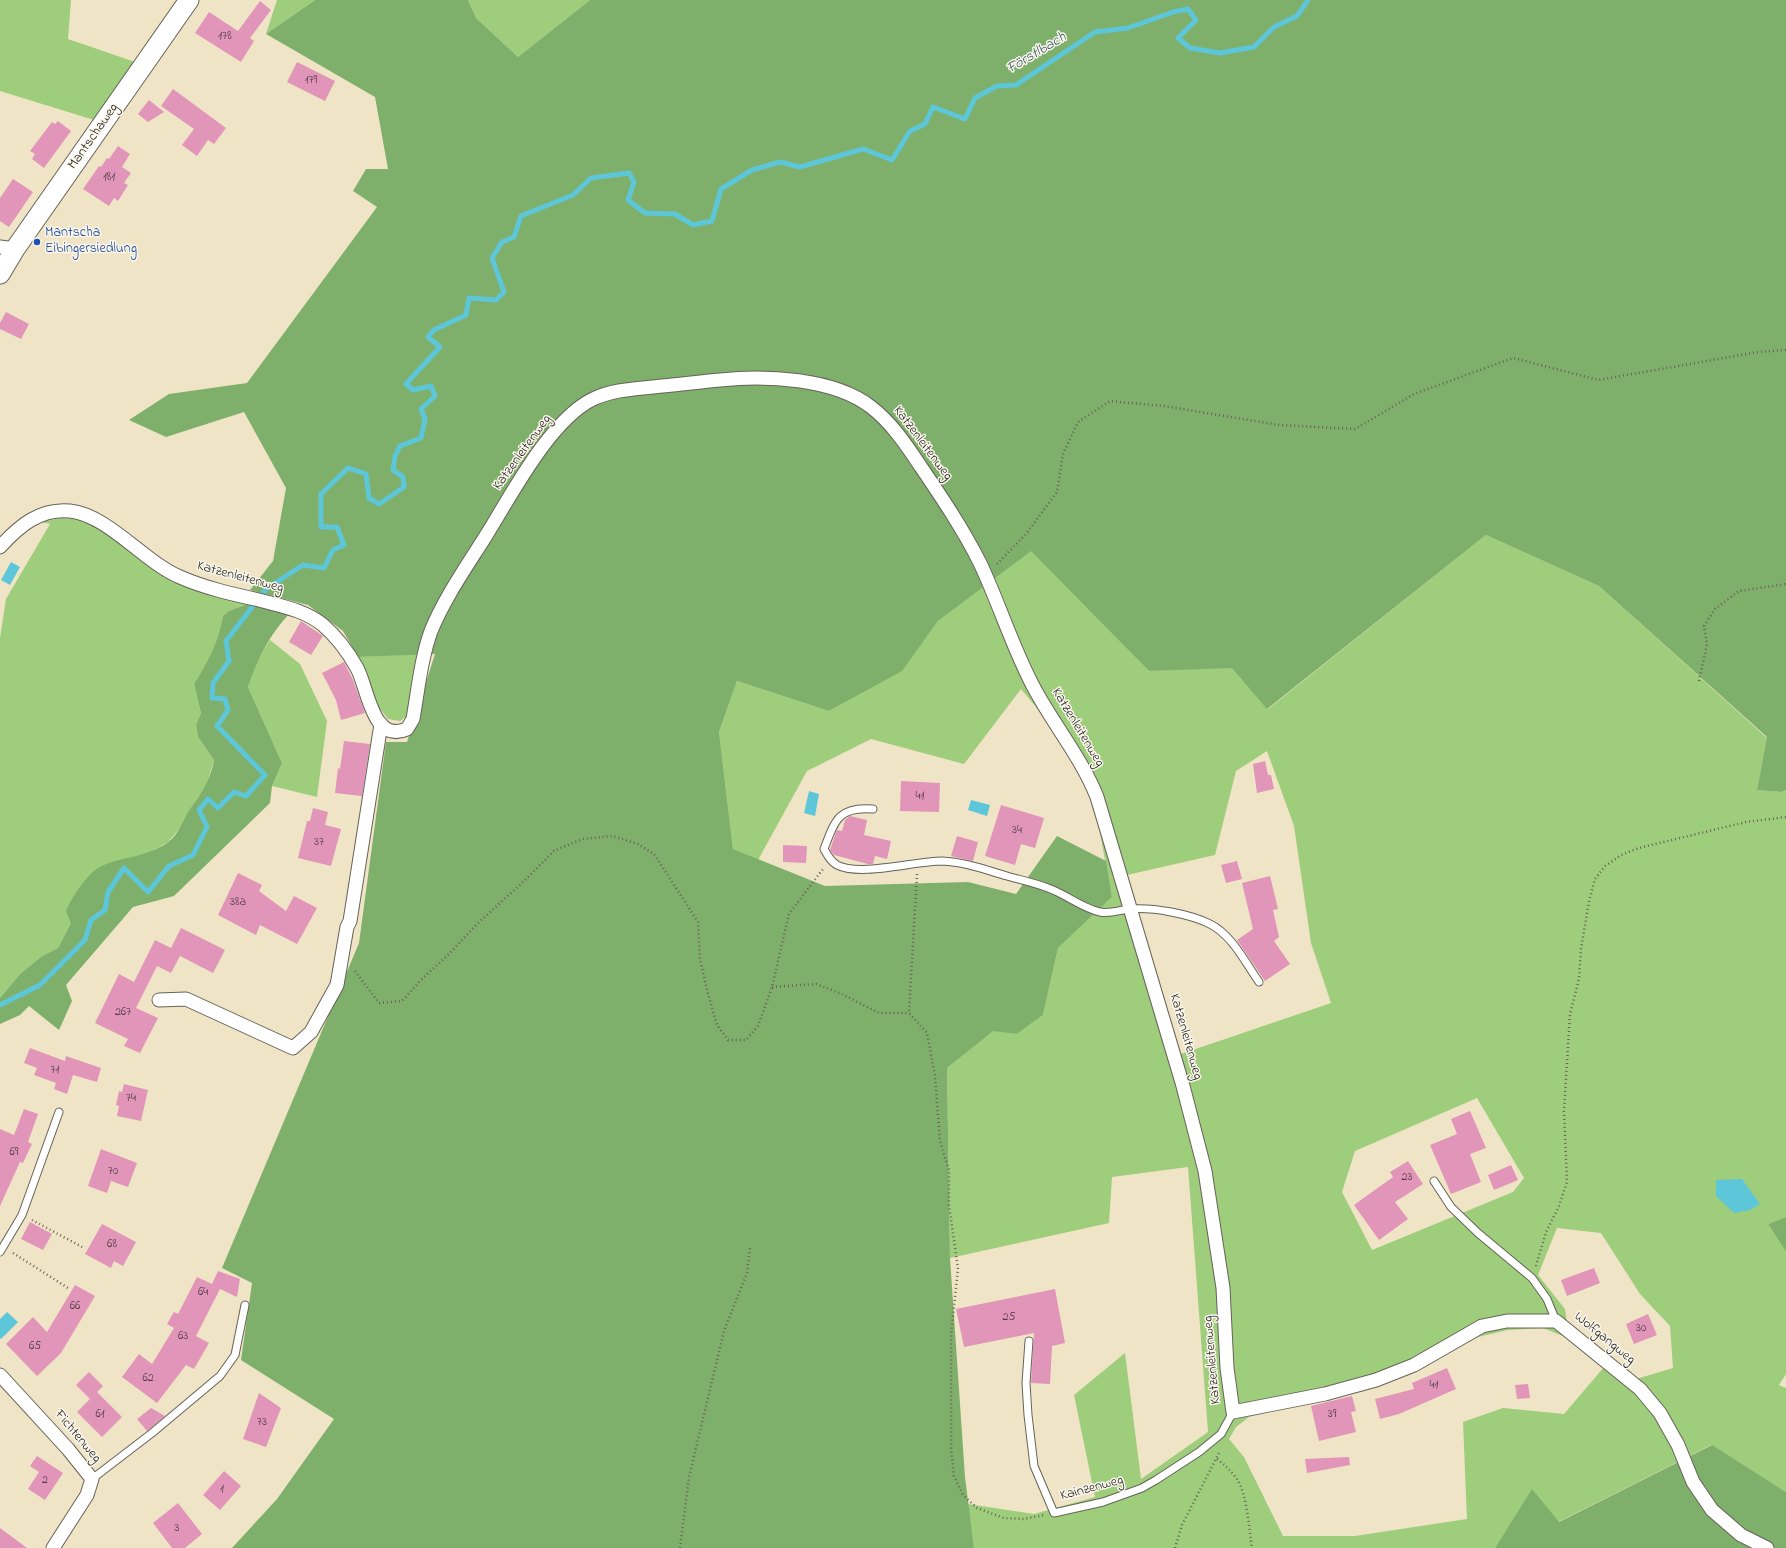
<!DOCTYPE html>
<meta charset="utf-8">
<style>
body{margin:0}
canvas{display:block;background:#f0e4c6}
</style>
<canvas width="1786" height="1548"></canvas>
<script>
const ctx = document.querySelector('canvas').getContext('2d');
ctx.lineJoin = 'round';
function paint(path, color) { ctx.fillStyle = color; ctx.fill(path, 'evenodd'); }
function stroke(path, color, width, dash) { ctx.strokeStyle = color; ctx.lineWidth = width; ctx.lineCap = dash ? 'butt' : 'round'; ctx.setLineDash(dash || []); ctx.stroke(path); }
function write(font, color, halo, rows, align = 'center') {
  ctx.font = font + ' "Indie Flower",sans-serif'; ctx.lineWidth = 3; ctx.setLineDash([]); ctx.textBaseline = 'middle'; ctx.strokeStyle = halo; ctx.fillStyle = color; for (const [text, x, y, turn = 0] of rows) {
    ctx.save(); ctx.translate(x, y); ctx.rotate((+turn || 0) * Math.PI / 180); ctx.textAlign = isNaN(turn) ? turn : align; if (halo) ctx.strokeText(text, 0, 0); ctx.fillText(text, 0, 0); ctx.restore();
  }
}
const green = new Path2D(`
 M0,0H71L68,39L135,62L94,120L0,91Z
 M277,0H315L266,34Z
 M468,0H590L518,57L476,18Z
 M61,518C106,517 133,562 171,580C195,591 222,597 247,604L229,611L223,616L220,633L210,658L194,684L201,713L196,725L198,737L214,760L207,784L192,806L180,828L168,842L149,853L127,858L71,923L58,948L42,956L20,974L0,998V638L6,599L50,524L41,522Z
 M1486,535L1599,586L1767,738L1757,790L1781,792L1786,790V1217L1768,1224L1786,1252V1374L1779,1385L1786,1388V1492L1711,1445L1558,1522L1532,1490L1495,1548H974L968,1504L1034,1514L1095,1497L1074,1395L1125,1353L1141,1479L1208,1432L1188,1167L1112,1177L1109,1223L950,1258L947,1068L993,1030L1017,1034L1043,1015L1058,948L1112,897L1096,812L1072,758L1046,719L1021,689L964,764L871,739L807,771L758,860L733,849L719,732L737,681L829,711L901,671L938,621L1031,550L1149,671L1232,667L1268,709ZM1267,751L1294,826L1311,943L1331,1003L1181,1054L1138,919L1127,875L1215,855L1236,771ZM1477,1098L1524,1178L1513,1192L1372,1250L1342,1192L1355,1151ZM1557,1228L1601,1233L1640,1294L1670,1326L1673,1368L1636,1379L1567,1322L1565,1309L1538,1275ZM1543,1328L1573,1340L1605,1366L1564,1414L1503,1408L1463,1422L1467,1519L1355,1536H1283L1244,1457L1229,1439L1236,1427L1249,1417L1393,1381L1478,1337L1508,1330Z
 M270,640L300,664L327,721L317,797L272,786L282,763L248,687L255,664Z
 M420,654L410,714L400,721L388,719L378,706L358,657Z`);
const forest = new Path2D(`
 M315,0H468L476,18L518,57L590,0H1786V790L1781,792L1757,790L1767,737L1599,586L1486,535L1267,709L1232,668L1149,671L1031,551L938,621L902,671L829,711L737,681L719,732L733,849L825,886L968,882L1016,894L1057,836L1106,861L1112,897L1058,948L1043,1015L1017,1034L993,1031L947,1068L950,1258L965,1477L974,1548H232L277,1499L334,1419L241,1360L252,1283L222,1268L359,943L386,742H407L435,654L358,657L343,631L308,605L250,590L273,561L286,488L244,412L166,437L129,420L169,394L247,383L377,207L353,191L366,169H388L375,97L266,34Z
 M247,604L290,613C270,634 257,659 248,687L282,763L272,786L270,803L174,896L133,907L66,985L72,1001L59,1030L29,1006L20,1015L0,1024V998L20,974L42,956L58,948L71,923L66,911C72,897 89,870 104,865C126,856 146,857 167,843C180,834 183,818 192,806C203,791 211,778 214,760L198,737L196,725L201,713L194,684C208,662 219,641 223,616L229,611Z
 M1786,1217V1252L1768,1224Z
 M1712,1445L1786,1492V1548H1495L1532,1489L1559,1522Z`);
const water = new Path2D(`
 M11,562L20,567L10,585L1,580Z
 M809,791L819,794L815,816L804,813Z
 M971,800L990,805L987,816L968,810Z
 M1742,1179L1760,1204L1750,1210L1734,1213L1716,1196V1180Z
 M7,1312L18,1322L1,1339L0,1338V1319Z`);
const stream = new Path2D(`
 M0,1005L40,985L85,940L91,920L105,910L108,892L124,868L148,892L169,866L193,855L207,827L199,810L208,799L218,808L234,792L246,796L265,775L217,726L228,710L225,699L212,698L213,683L229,661L226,641L266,589L303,565L324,568L333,550L344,545L337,527H321V494L348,468L366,474L369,498L379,504L404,487L403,477L393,470L395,456L400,446L421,438L425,419L421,409L435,396L431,386L413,390L406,384L440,347L428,337L434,330L466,315L469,298L496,300L504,292L492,258L502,242L514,237L521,216L573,195L591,178L629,173L634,182L628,200L645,213L675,214L693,225L712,221L721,189L752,170L780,162L800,167L863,149L892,160L910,131L925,124L933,107L965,119L975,98L997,86L1016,85L1095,32L1128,28L1173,12L1188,9L1196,20L1178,38L1190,48L1220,53L1254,47L1274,27L1297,16L1308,0`);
const building = new Path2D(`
 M260,1L271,10L250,38L254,41L241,62L195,33L209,12L238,31Z
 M297,62L335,81L325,101L287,82Z
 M173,89L226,128L214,144L208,140L197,156L182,145L194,129L161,106Z
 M149,100L164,112L148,122L138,114Z
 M58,121L71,131L44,168L32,159L35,154L30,151L52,122L55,124Z
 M118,146L130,154L122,167L131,173L124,183L128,185L118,201L114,198L109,206L83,189L99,166L101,167L107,158L109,159Z
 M13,179L33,192L9,227L0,221V198Z
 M6,312L29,324L21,339L0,329V323Z
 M301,621L323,636L311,655L289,642Z
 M344,662L353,680L365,713L341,720L336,700L322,673Z
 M344,741L370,744L362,796L335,793L338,768L340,769Z
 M1265,761L1268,775H1271L1274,789L1257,793L1253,764Z
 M901,781L940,783L939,812L900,811Z
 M1001,805L1044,818L1035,848L1021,844L1015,865L985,856Z
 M313,808L328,812L325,825L341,829L331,866L298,858L307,821H310Z
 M850,816L867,820L864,835L891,841L887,859L875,856L873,864H868L834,855L830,850L836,832L837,830L842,831L845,820Z
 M957,836L978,842L973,861L951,856Z
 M783,845L807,846L806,863L783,862Z
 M1237,861L1242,879L1226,883L1221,865Z
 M238,873L262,885L259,891L286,911L294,896L317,908L297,944L260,925L256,935L218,915Z
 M1270,876L1278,909L1273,910L1279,937L1274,941L1290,964L1265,981L1237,940L1253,929L1242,883Z
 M181,928L225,950L213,973L180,956L171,973L157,966L136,1008L158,1018L140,1053L124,1046L128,1039L95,1023L119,974L134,982L155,940L171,948Z
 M30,1048L65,1061L66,1056L101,1068L97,1082L73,1075L67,1094L54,1089L56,1083L34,1075L37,1068L24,1063Z
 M124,1084L148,1090L141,1121L117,1116L119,1106L116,1105L119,1091L122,1092Z
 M24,1109L38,1114L28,1142L32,1144L23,1163L20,1162L0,1206V1129L14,1135Z
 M1470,1111L1486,1148L1470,1154L1481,1182L1451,1194L1430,1145L1457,1134L1451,1119Z
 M101,1149L137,1163L128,1187L111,1181L107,1193L88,1186Z
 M1408,1161L1423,1184L1395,1202L1408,1219L1379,1240L1354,1205L1393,1177L1390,1172Z
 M1511,1165L1518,1180L1494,1190L1488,1175Z
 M30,1222L52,1234L43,1250L21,1239Z
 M102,1224L136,1242L123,1266L114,1261L111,1268L85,1254Z
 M1594,1268L1600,1283L1567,1296L1561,1280Z
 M218,1271L240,1279L237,1297L220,1289L196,1336L209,1343L194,1369L186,1365L157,1403L122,1377L139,1354L152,1364L174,1328L167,1324L174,1312L178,1314L197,1277L212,1284Z
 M75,1285L95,1296L61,1353L37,1376L6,1344L33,1317L47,1332Z
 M1055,1289L1065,1343L1052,1346L1050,1384L1031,1383L1034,1333L964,1347L956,1309Z
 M1648,1314L1657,1335L1634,1344L1626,1324Z
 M1447,1368L1456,1389L1399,1414L1380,1419L1375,1399L1414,1389L1412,1383Z
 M89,1372L103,1386L90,1399L76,1385Z
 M1528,1384L1530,1398L1517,1399L1515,1385Z
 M97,1392L122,1417L102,1437L77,1412Z
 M259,1393L281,1408L266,1447L243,1439Z
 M1352,1396L1356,1411L1351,1412L1356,1432L1319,1441L1311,1406Z
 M151,1408L165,1416L147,1431L137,1419Z
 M37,1456L63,1473L45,1500L28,1489L39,1472L30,1466Z
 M1349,1457L1350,1465L1307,1473L1305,1459Z
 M224,1471L241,1486L220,1510L203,1495Z
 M178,1503L202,1534L185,1548H172L153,1523Z
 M0,1528L27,1548H0Z`);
const path = new Path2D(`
 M997,564L1026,534L1057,492L1063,454L1078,422L1110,401L1164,406L1279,425L1355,429L1414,394L1513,358L1598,380L1758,352L1786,350
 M1699,681L1707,644L1704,626L1715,609L1739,591L1786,584
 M917,874L909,1013L927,1033L935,1076L940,1141L949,1170V1205L958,1269L951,1335V1448L954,1476L963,1495L977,1508L1004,1518L1024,1519L1044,1515
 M355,971L379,1003L402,1001L424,977L448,955L476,925L522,883L554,851L582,839L612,836L638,844L654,854L698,922L700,959L707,990L717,1025L728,1040H746L758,1026L772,987L789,914L823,869
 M772,987L816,984L842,994L879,1013H909
 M32,1220L84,1248
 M13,1253L68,1288
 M1536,1266L1546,1232L1559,1206L1567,1182L1564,1111L1570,1014L1579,979L1581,949L1589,901L1595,879L1605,866L1623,854L1639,848L1746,822L1786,817
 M1217,1459C1225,1465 1231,1471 1237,1479C1247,1494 1249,1529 1252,1548
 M680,1548L689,1477L724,1331L747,1273L750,1247
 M1175,1548L1182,1525L1220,1451`);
const lane = new Path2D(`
 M873,809C839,806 835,820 824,849C828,856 830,861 837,865C860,877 915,861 942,861C965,862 986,870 1007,876C1021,880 1035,883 1048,888C1066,894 1081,908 1100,912C1110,914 1120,910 1130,909C1153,907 1190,914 1210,924C1232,935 1245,962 1259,982
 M1434,1181L1451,1207L1478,1233L1532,1278L1547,1299L1556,1321
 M0,1252L22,1215L59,1112
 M1029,1341L1026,1383L1028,1415L1034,1466L1054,1513L1103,1502L1142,1488L1156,1480L1199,1452L1221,1434L1233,1412
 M92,1479L152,1433L220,1376L235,1355L245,1305`);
const street = new Path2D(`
 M0,247L15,249
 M0,547C19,526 40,508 70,511C108,515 144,562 180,577C205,588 232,594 259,600C281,606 305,610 323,625C337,637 348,652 357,668C368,688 372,744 407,729L413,719C418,690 421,659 431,631C445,597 467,566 487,534C512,494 550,420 593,399C612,390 633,389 653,387C676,385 698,382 720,380C765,375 834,378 871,407C892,423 907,446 921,467C942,498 963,529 980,563C999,603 1012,646 1033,686C1053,724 1081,757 1097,797L1183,1086L1205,1171L1223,1288L1227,1368L1233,1412L1325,1394L1376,1380L1414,1365L1482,1326L1507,1321H1556L1640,1389L1660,1413L1678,1445L1693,1482L1712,1510L1741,1535L1767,1548
 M159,1000L186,999L293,1048L311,1032L337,985L347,927L350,921L381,724
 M0,1375L68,1449L92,1479L87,1495L53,1548`);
const secondary = new Path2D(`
 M0,274L15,249L189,0`);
const markers = [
 [37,242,4,"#1a4fb4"]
];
const numberNames = [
 ["178",225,37],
 ["179",311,81],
 ["181",109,178],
 ["41",920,797],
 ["34",1017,831],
 ["37",319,843],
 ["38a",238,903],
 ["267",123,1013],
 ["71",55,1071],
 ["74",131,1099],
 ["69",14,1153],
 ["70",113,1172],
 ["23",1407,1178],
 ["68",112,1245],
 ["64",203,1293],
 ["66",75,1307],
 ["25",1009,1318],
 ["30",1641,1329],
 ["63",183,1337],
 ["65",35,1347],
 ["62",148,1379],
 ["41",1434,1386],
 ["61",100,1415],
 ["39",1332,1415],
 ["73",262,1423],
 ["2",45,1481],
 ["1",222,1490],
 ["3",177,1529]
];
const streetNames = [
 ["Mantschaweg",94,137,-55],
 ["Katzenleitenweg",922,444,53],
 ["Katzenleitenweg",523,453,-54],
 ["Katzenleitenweg",240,578,15],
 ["Katzenleitenweg",1077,728,59],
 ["Katzenleitenweg",1185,1037,74],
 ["Wolfgangweg",1604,1339,39],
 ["Katzenleitenweg",1213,1360,-95],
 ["Fichtenweg",77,1437,50],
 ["Kainzenweg",1092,1489,-15]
];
const transitNames = [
 ["Mantscha",45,234],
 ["Eibingersiedlung",45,250]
];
const waterNames = [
 ["Förstlbach",1037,54,-31]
];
paint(green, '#9ecd7b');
paint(forest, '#7eb06b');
paint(water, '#5dc6d9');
stroke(stream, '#5dc6d9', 5);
paint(building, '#e195b9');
stroke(lane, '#666258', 9);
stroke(street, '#666258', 15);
stroke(secondary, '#666258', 21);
stroke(path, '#666258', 2.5, [1, 3]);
stroke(lane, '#fff', 7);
stroke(street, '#fff', 13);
stroke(secondary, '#fff', 19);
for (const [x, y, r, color] of markers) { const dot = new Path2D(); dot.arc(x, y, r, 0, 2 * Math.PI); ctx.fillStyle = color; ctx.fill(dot); stroke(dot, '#fbf7ec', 1.5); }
write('12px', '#4d3a43', null, numberNames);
write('14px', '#1c1c1c', '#fbf7ec', streetNames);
write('14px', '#164399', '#fbf7ec', transitNames, 'left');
write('italic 15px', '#33585e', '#fbf7ec', waterNames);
</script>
